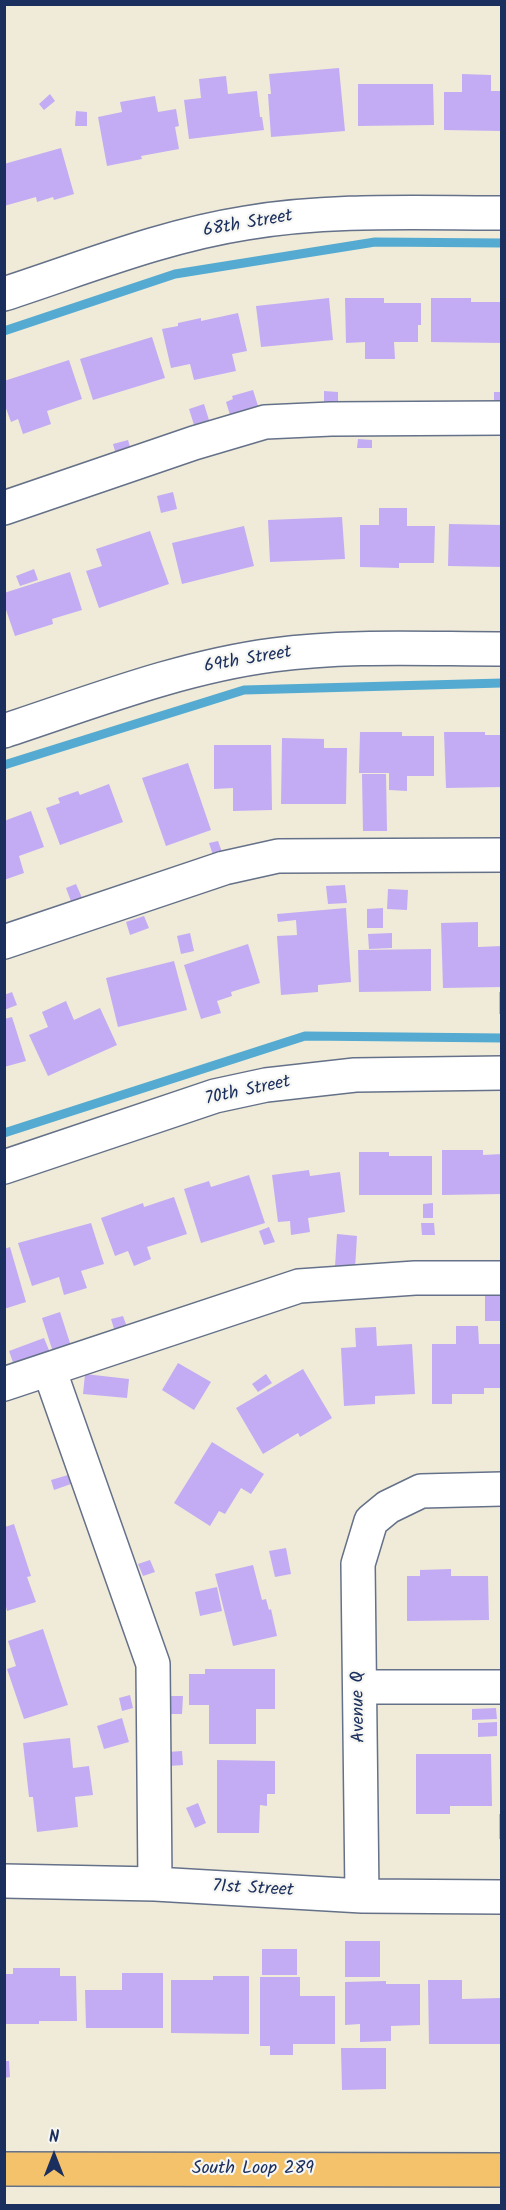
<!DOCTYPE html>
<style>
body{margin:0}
#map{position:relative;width:506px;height:2210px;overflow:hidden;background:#efebd8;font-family:Kalam,sans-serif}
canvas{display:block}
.frame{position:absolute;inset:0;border:6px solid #1b2f5e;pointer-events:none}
.north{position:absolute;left:24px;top:2126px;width:60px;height:60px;-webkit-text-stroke:4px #f6f6f2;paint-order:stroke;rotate:0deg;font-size:16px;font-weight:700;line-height:24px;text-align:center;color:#1b2f5e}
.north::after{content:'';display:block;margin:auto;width:21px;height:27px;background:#1b2f5e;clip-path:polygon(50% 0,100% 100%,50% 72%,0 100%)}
</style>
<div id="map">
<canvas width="506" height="2210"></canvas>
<div class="frame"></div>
<div class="north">N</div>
</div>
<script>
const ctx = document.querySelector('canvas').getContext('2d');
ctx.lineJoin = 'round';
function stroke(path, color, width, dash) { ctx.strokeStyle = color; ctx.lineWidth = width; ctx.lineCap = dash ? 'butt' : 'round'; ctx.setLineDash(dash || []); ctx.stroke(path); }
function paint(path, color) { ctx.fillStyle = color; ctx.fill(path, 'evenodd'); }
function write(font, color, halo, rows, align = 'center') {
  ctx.font = font + ' Kalam,sans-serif'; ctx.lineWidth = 4.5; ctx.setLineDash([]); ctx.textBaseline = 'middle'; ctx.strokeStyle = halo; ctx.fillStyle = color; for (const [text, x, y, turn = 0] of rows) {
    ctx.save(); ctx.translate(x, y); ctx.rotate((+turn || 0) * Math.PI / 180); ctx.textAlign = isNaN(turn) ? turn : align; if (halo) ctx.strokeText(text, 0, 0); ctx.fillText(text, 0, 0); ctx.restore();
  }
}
const stream = new Path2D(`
 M4,331L175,274L375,242L502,243
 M4,765L244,690L502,683
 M4,1133L305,1036L502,1038`);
const building = new Path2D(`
 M339,68L345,131L271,137L268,94H271L269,74Z
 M462,74L491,75V91H502V131L444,130V92H462Z
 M226,76L228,94L257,91L260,117H262L264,130L189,139L184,100L201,98L199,79Z
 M358,84H433L434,125L358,126Z
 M50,94L55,101L44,110L39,104Z
 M155,96L158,112L176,109L179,126L175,127L179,149L141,156L142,159L107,166L98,117L122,112L120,102Z
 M76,111L87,112V126H75Z
 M61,148L74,194L54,200L53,197L37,202L36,197L4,206V164Z
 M329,298L333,340L261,347L256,306Z
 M345,298H384V303H421V325H418V342H394L395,359H365V342L346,343Z
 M431,298H471V302H502V343L431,342Z
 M238,313L247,351L232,354L236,371L194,380L190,364L171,368L162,329L178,326V323L201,318V321Z
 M152,337L165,378L93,400L80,359Z
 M69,360L82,399L47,411L51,424L23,434L18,419L11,422L4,403V381Z
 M253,390L259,409L230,415L226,402L233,399L232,396Z
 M324,391L338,392V405H324Z
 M494,392H502V403H494Z
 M204,404L209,420L194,425L189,409Z
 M358,439L372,440V448H357Z
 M128,440L132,454L117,458L113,444Z
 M173,492L177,509L161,513L157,496Z
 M379,508H407V526H435L434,563H399V568L360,567V525H379Z
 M342,517L345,559L270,562L268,520Z
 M449,524L502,525V567L448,566Z
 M244,526L254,566L182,584L172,543Z
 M150,531L169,584L99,608L86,571L102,566L96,549Z
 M34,569L38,580L20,586L16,576Z
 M70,572L82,610L52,619L53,624L15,636L4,604V593Z
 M360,732H402V736H434V776H407V791L389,790V773H359Z
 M444,732H485V735H502V787L446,788Z
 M282,738L324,739V748H347L346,804H281Z
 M214,745H271L272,810L233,811V788L214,789Z
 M188,763L211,830L166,846L142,778Z
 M362,774H386L387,831H363Z
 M109,784L123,822L60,845L46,808L60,803L58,798L78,791L80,795Z
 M31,811L44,847L19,856L24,873L4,880V821Z
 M218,841L222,852L213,855L209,843Z
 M76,884L83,900L72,904L66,888Z
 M345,885L347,903L328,904L326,886Z
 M388,889L408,890L407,910L387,909Z
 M346,908L351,982L318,985V992L281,995L277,936L297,935L296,920L278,922L277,914Z
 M383,908V928H367V909Z
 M144,916L149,928L130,935L126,922Z
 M478,922V947L502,946V987L443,988L441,923Z
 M190,933L194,951L181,954L177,936Z
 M392,933V948L369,949L368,934Z
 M248,944L260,983L231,992L232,996L217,1001L221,1013L201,1019L184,965Z
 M431,949V991L359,992L358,950Z
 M174,961L187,1010L118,1027L106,978Z
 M12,992L17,1005L4,1010V995Z
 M499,992H502V1014H499Z
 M66,1001L74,1020L100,1008L117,1045L48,1076L29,1035L48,1027L42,1012Z
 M12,1017L26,1061L4,1067V1019Z
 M442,1150H483V1155L502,1154V1194L442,1195Z
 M359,1152H389V1156H432V1195H359Z
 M309,1170L310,1176L340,1172L345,1212L308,1218L310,1232L291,1235L290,1221L278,1222L272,1175Z
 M249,1175L265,1223L201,1243L184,1189L209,1181L211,1187Z
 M174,1197L187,1234L147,1247L151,1259L134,1266L128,1251L115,1256L101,1218L143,1203L144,1207Z
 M433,1203V1218H423V1204Z
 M91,1223L104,1264L81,1271L87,1288L64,1295L59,1277L32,1286L18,1243Z
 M421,1223H434L435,1235H422Z
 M269,1227L275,1242L264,1245L259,1231Z
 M337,1234L357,1236L355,1269L335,1267Z
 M10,1247L26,1302L4,1309V1249Z
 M485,1296H502V1321H485Z
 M60,1312L71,1346L53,1352L42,1318Z
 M123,1316L127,1327L115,1332L111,1319Z
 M456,1326H478L479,1344H502V1388H484V1394H452V1404H432V1344H456Z
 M376,1327L377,1346L412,1344L415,1394L375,1396V1404L344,1406L341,1348L356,1347L355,1328Z
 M44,1338L51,1355L15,1368L9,1351Z
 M178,1363L211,1382L194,1410L162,1390Z
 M303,1369L332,1418L300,1437L298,1433L263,1454L236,1408Z
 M85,1374L129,1379L127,1398L83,1394Z
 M266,1374L272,1383L258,1392L252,1384Z
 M212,1442L264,1474L251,1494L241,1488L225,1514L219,1511L210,1526L174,1503Z
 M68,1475L71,1484L54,1490L51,1480Z
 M14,1524L31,1576L27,1577L36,1602L7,1611L5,1603V1527Z
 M286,1548L291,1574L275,1577L269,1551Z
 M150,1560L155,1572L143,1576L138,1564Z
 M253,1565L262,1600L266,1599L269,1610L271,1609L277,1636L233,1646L215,1574Z
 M451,1569V1576H488L489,1620L407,1621V1576H420V1570Z
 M217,1587L222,1611L200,1616L195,1592Z
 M43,1629L68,1705L24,1719L7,1669L16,1666L8,1641Z
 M205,1669H275V1709H256V1744H209V1705H189V1674H205Z
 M130,1695L133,1708L122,1711L119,1698Z
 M169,1696H183L182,1714H169Z
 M496,1708L497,1719L472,1720V1709Z
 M122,1718L129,1742L104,1749L97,1726Z
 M497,1722V1736L478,1737V1723Z
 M70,1738L73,1768L89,1766L93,1795L75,1797L78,1827L37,1832L33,1797H29L23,1743Z
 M182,1751L183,1765L169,1766L168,1752Z
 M416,1754H491L492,1806H450V1814H416Z
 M217,1760L275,1761V1794H267V1806L260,1805L259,1833H217Z
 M198,1803L206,1823L195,1828L186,1808Z
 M499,1814H502V1839H499Z
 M345,1941H380V1977H345Z
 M262,1949H297V1975H262Z
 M13,1968H60V1976H76L77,2021H39V2024H6L4,1974H13Z
 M122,1973H163V2028H86L85,1990H122Z
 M213,1976H249V2034L171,2033V1980H213Z
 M260,1977H300V1996H335V2044H293V2055H270V2046H260Z
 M428,1980H462V1999L502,1998V2044H429Z
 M386,1981V1984H420V2025L391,2026V2041L360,2042V2024L345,2025V1982Z
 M341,2048H386V2089L342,2090Z
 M4,2061H9L10,2077L4,2078Z`);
const minor = new Path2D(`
 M4,294C84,268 163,236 246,223C330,209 416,213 502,213
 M4,508L194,443L265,422L331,419L502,418
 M4,731C92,702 181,667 273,655C348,645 425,649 502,649
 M4,942L224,868L278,856L502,855
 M4,1167L215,1096L266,1085L355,1075L502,1073
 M49,1369L153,1664L155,1884
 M4,1384L299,1286L415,1278H502
 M360,1687H502
 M4,1881L155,1884L362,1896L502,1897
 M362,1896L358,1564L371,1521L388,1507L421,1491L502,1489`);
const major = new Path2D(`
 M4,2169L502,2170`);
const streetNames = [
 ["68th Street",248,225,-10],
 ["69th Street",248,661,-10],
 ["70th Street",248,1092,-12],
 ["Avenue Q",360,1707,-91],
 ["71st Street",253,1890,3],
 ["South Loop 289",253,2170]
];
stroke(stream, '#54aad0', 9);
paint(building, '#c3acf4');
stroke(minor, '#657189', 36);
stroke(major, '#657189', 36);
stroke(minor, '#fff', 33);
stroke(major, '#f3c26a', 33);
write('18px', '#1b2f5e', '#f6f6f2', streetNames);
</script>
